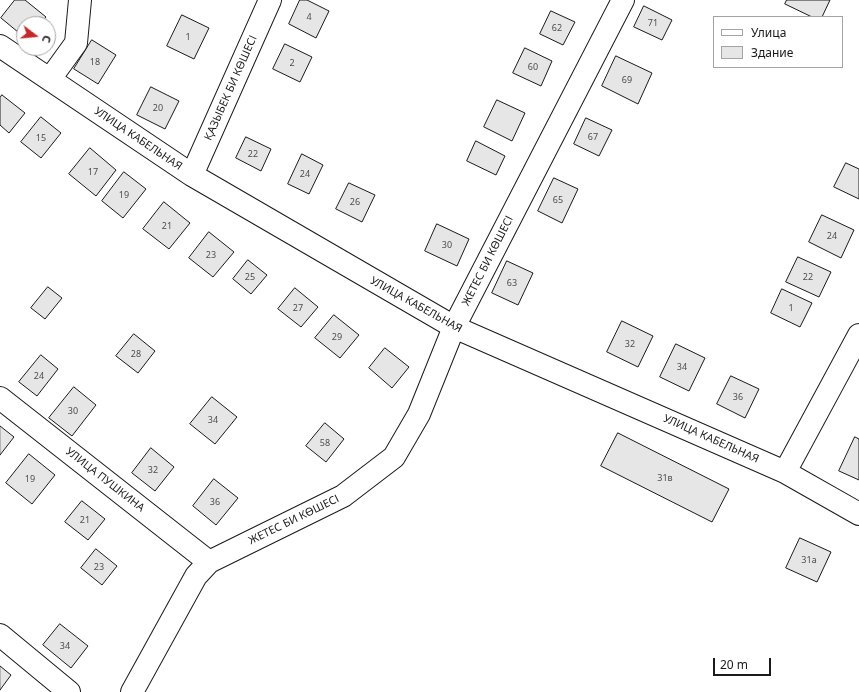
<!DOCTYPE html>
<meta charset="utf-8">
<style>
body{margin:0}
#map{position:relative;width:859px;height:692px;overflow:hidden;background:#fff;font-family:"Noto Sans",sans-serif}
canvas{display:block}
.legend{position:absolute;left:713px;top:16px;width:130px;height:52px;box-sizing:border-box;background:#fff;border:1px solid #a3a3a3;margin:0;padding:5px 7px;list-style:none;font-size:12px;color:#1a1a1a}
.legend li{display:flex;align-items:center;gap:8px;height:20px}
.legend b{width:20px;border:1px solid #a3a3a3}
.north{position:absolute;left:16px;top:16px;width:40px;height:40px;box-sizing:border-box;background:#fff;border:1px solid #a3a3a3;border-radius:50%;rotate:106deg;font-size:11px;font-weight:700;line-height:16px;text-align:center;color:#1a1a1a}
.north::after{content:'';display:block;margin:auto;width:14px;height:18px;background:#c62828;clip-path:polygon(50% 0,100% 100%,50% 72%,0 100%)}
.scale{position:absolute;left:713px;top:658px;width:58px;height:18px;box-sizing:border-box;border:2px solid #1a1a1a;border-top:0;padding-left:5px;font-size:12px;line-height:14px;white-space:nowrap;color:#1a1a1a;-webkit-text-stroke:3px #fff;paint-order:stroke}
</style>
<div id="map">
<canvas width="859" height="692"></canvas>
<ul class="legend">
<li><b style="height:5px;background:#fff"></b>Улица</li>
<li><b style="height:11px;background:#e6e6e6"></b>Здание</li>
</ul>
<div class="north">С</div>
<div class="scale">20 m</div>
</div>
<script>
const ctx = document.querySelector('canvas').getContext('2d');
ctx.lineJoin = 'round';
function paint(path, color) { ctx.fillStyle = color; ctx.fill(path, 'evenodd'); }
function stroke(path, color, width, dash) { ctx.strokeStyle = color; ctx.lineWidth = width; ctx.lineCap = dash ? 'butt' : 'round'; ctx.setLineDash(dash || []); ctx.stroke(path); }
function write(font, color, halo, rows, align = 'center') {
  ctx.font = font + ' "Noto Sans",sans-serif'; ctx.lineWidth = 3; ctx.setLineDash([]); ctx.textBaseline = 'middle'; ctx.strokeStyle = halo; ctx.fillStyle = color; for (const [text, x, y, turn = 0] of rows) {
    ctx.save(); ctx.translate(x, y); ctx.rotate((+turn || 0) * Math.PI / 180); ctx.textAlign = isNaN(turn) ? turn : align; if (halo) ctx.strokeText(text, 0, 0); ctx.fillText(text, 0, 0); ctx.restore();
  }
}
const building = new Path2D(`
 M15,0H25L46,17L40,24H24V37L1,18Z
 M300,0H307L329,11L316,38L289,24Z
 M787,0H830L822,17H812L785,4Z
 M644,6L672,20L662,40L634,27Z
 M551,11L575,22L563,45L540,34Z
 M182,15L209,28L194,59L167,46Z
 M92,40L116,55L98,84L74,69Z
 M285,44L312,57L300,82L273,69Z
 M525,48L552,61L541,86L513,73Z
 M616,56L652,73L638,104L602,86Z
 M151,87L179,101L165,129L137,115Z
 M2,95L25,113L9,133L0,125V98Z
 M497,100L525,113L512,141L484,127Z
 M41,117L61,133L41,158L21,142Z
 M586,118L612,130L599,156L574,144Z
 M246,137L271,149L261,171L236,158Z
 M476,141L505,156L496,175L467,161Z
 M90,148L116,170L96,196L69,174Z
 M302,154L323,165L309,194L288,184Z
 M846,163L859,169V199L834,187Z
 M124,172L146,189L123,218L102,201Z
 M554,178L578,189L562,223L538,211Z
 M349,183L375,195L362,222L336,209Z
 M164,202L190,223L169,249L143,229Z
 M822,215L854,230L841,258L809,242Z
 M437,224L469,239L457,266L425,251Z
 M209,232L234,252L213,277L189,258Z
 M798,257L831,272L819,297L786,282Z
 M248,260L267,275L251,294L233,279Z
 M507,261L533,273L518,305L492,293Z
 M48,287L62,298L45,319L31,308Z
 M295,288L318,307L301,327L278,309Z
 M782,289L812,303L800,327L771,313Z
 M334,315L359,335L340,358L315,338Z
 M622,321L653,336L638,367L607,352Z
 M134,334L155,351L138,373L116,356Z
 M676,344L705,358L689,391L660,377Z
 M385,348L409,367L392,388L369,368Z
 M41,355L58,369L37,396L19,382Z
 M731,376L759,389L745,418L717,404Z
 M74,387L96,405L72,436L49,418Z
 M212,397L237,417L215,444L190,424Z
 M325,423L344,439L326,462L306,446Z
 M0,426L14,437L0,455Z
 M618,433L729,489L712,522L601,466Z
 M855,437L859,439V480L839,471Z
 M151,448L174,467L155,491L132,473Z
 M29,454L55,475L32,504L6,483Z
 M214,479L238,498L216,525L193,506Z
 M82,501L105,519L88,540L65,522Z
 M800,538L831,552L817,582L786,568Z
 M96,549L117,566L102,585L81,568Z
 M60,624L88,646L71,668L43,645Z
 M0,666L11,675L0,690Z`);
const minor = new Path2D(`
 M0,46L192,175L454,327L785,472L859,514
 M50,79L76,43L80,0
 M192,175L270,0
 M0,398L209,562
 M785,472L859,335
 M0,635L69,692
 M132,692L196,576L209,562L343,496L394,457L419,414L454,327L623,0`);
const numberNames = [
 ["4",309,17],
 ["71",653,23],
 ["62",557,28],
 ["1",188,37],
 ["18",95,62],
 ["2",292,63],
 ["60",533,67],
 ["69",627,80],
 ["20",158,108],
 ["67",593,137],
 ["15",41,138],
 ["22",253,154],
 ["17",93,172],
 ["24",305,174],
 ["19",124,195],
 ["65",558,200],
 ["26",355,202],
 ["21",167,226],
 ["24",832,236],
 ["30",447,245],
 ["23",211,255],
 ["25",250,277],
 ["22",808,277],
 ["63",512,283],
 ["27",298,308],
 ["1",791,308],
 ["29",337,337],
 ["32",630,344],
 ["28",136,354],
 ["34",682,367],
 ["24",39,376],
 ["36",738,397],
 ["30",73,411],
 ["34",213,420],
 ["58",325,443],
 ["32",153,470],
 ["31в",665,478],
 ["19",30,479],
 ["36",215,502],
 ["21",85,520],
 ["31а",809,560],
 ["23",99,567],
 ["34",65,646]
];
const streetNames = [
 ["ҚАЗЫБЕК БИ КӨШЕСІ",231,88,-66],
 ["УЛИЦА КАБЕЛЬНАЯ",138,139,34],
 ["ЖЕТЕС БИ КӨШЕСІ",488,261,-63],
 ["УЛИЦА КАБЕЛЬНАЯ",416,305,29],
 ["УЛИЦА КАБЕЛЬНАЯ",711,439,24],
 ["УЛИЦА ПУШКИНА",105,480,38],
 ["ЖЕТЕС БИ КӨШЕСІ",294,520,-26]
];
paint(building, '#e6e6e6');
stroke(building, '#1a1a1a', 1);
stroke(minor, '#1a1a1a', 24);
stroke(minor, '#fff', 22);
write('9px', '#4d4d4d', null, numberNames);
write('11px', '#1a1a1a', '#fff', streetNames);
</script>
